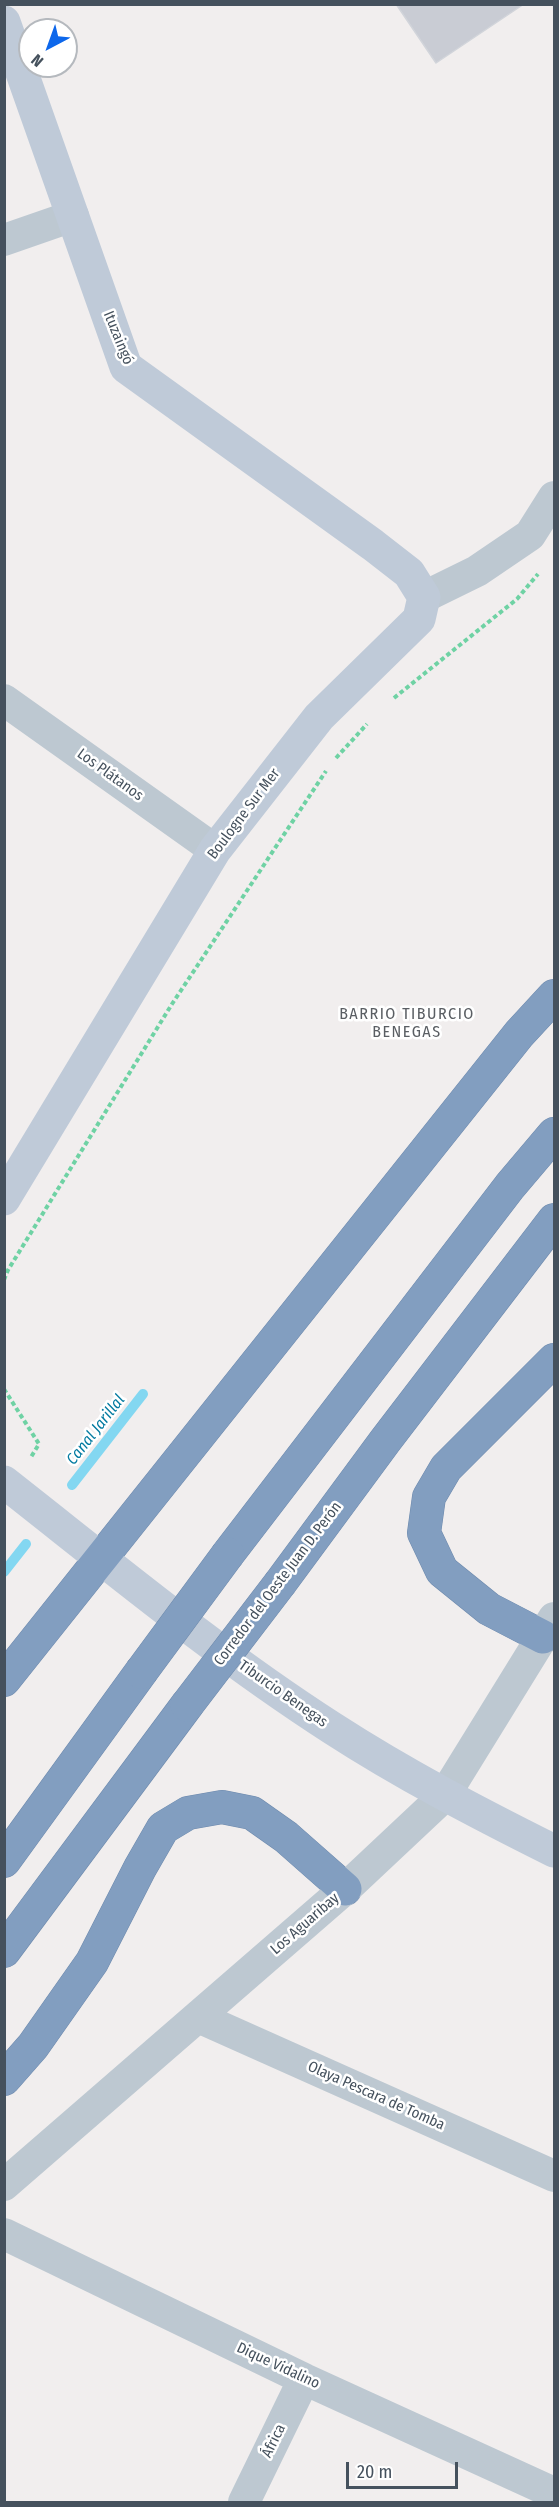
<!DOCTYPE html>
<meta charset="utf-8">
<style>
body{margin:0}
#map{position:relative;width:559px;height:2507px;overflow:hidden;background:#f1eeee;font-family:"Fira Sans Condensed",sans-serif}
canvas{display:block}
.frame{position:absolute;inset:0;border:6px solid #45515d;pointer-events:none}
.north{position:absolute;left:18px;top:18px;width:60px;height:60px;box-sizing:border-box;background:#fff;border:2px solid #b5b9be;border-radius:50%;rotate:221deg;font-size:16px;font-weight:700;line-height:24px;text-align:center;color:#45515d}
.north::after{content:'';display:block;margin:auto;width:21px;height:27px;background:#0d67eb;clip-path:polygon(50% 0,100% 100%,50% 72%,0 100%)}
.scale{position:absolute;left:346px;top:2462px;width:112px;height:27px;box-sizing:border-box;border:3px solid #45515d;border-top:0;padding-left:8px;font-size:18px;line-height:21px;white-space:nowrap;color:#45515d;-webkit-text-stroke:4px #fff;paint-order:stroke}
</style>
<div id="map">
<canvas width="559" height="2507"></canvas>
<div class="frame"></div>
<div class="north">N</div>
<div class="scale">20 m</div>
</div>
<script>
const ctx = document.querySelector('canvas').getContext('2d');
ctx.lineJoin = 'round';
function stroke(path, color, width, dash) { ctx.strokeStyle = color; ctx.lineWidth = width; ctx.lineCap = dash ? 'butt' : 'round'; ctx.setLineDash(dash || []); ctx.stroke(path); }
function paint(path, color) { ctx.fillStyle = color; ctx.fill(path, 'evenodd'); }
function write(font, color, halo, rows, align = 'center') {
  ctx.font = font + ' "Fira Sans Condensed",sans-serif'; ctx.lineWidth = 5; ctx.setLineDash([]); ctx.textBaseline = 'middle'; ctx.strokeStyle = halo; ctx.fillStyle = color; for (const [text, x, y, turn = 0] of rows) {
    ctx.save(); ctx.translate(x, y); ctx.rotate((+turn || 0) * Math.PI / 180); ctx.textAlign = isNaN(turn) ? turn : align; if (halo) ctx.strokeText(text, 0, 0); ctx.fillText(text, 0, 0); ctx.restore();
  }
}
const stream = new Path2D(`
 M72,1485L143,1394
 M4,1572L26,1544`);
const building = new Path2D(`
 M396,4H524L436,63Z`);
const path = new Path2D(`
 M394,698L517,599L538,574
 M336,758L367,724
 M4,1280L8,1270L172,1004L326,771
 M4,1389L39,1444L31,1457`);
const street = new Path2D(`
 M4,240L73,216
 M424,597L477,571L530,535L554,497
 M4,700L215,850
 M198,2017L554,2176
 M4,2185L345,1889L444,1796L554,1618
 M4,2234L304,2379L554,2493
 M244,2502L304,2379`);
const secondary = new Path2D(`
 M4,22L126,367L373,545L409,573L424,597L419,619L319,717L215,850L4,1199
 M4,1482C111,1566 217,1654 332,1728C403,1774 478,1813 554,1851`);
const highway = new Path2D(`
 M228,1554L510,1186L554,1134
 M281,1582L385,1441L554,1220
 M543,1637L489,1609L442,1571L424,1533L429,1497L446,1468L554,1360
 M4,1680L519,1034L554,996
 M4,1861L141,1672
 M4,1951L187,1705
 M4,2079L33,2046L92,1962L140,1868L163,1828L188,1813L222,1807L252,1813L286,1837L345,1889`);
const highwayBridge = new Path2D(`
 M141,1672L228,1554
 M187,1705L281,1582`);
const streetNames = [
 ["Ituzaingó",118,338,68],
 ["Los Plátanos",110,775,36],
 ["Boulogne Sur Mer",244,814,-53],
 ["Corredor del Oeste Juan D. Perón",278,1584,-53],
 ["Tiburcio Benegas",283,1694,35],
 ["Los Aguaribay",305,1924,-41],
 ["Olaya Pescara de Tomba",376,2096,24],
 ["Dique Vidalino",278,2366,25],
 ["África",274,2441,-64]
];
const neighbourhoodNames = [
 ["BARRIO TIBURCIO",407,1015],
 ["BENEGAS",407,1033]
];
const waterNames = [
 ["Canal Jarillal",96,1430,-52]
];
stroke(stream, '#83d7f1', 10);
paint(building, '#c9ccd4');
stroke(building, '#d1d4da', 1.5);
stroke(highway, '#6d89ac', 34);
stroke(path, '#6fd2a4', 4, [4.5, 3]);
stroke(street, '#bdc8d1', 32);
stroke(secondary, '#bfcad8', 33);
stroke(highway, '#829ec0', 33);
stroke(highwayBridge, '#6d89ac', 34, []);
stroke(highwayBridge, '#829ec0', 33);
write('15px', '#45515d', '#fff', streetNames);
ctx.letterSpacing = '1.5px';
write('16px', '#5a5e63', '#fff', neighbourhoodNames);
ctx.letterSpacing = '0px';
write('italic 16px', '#047ba1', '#fff', waterNames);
</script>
